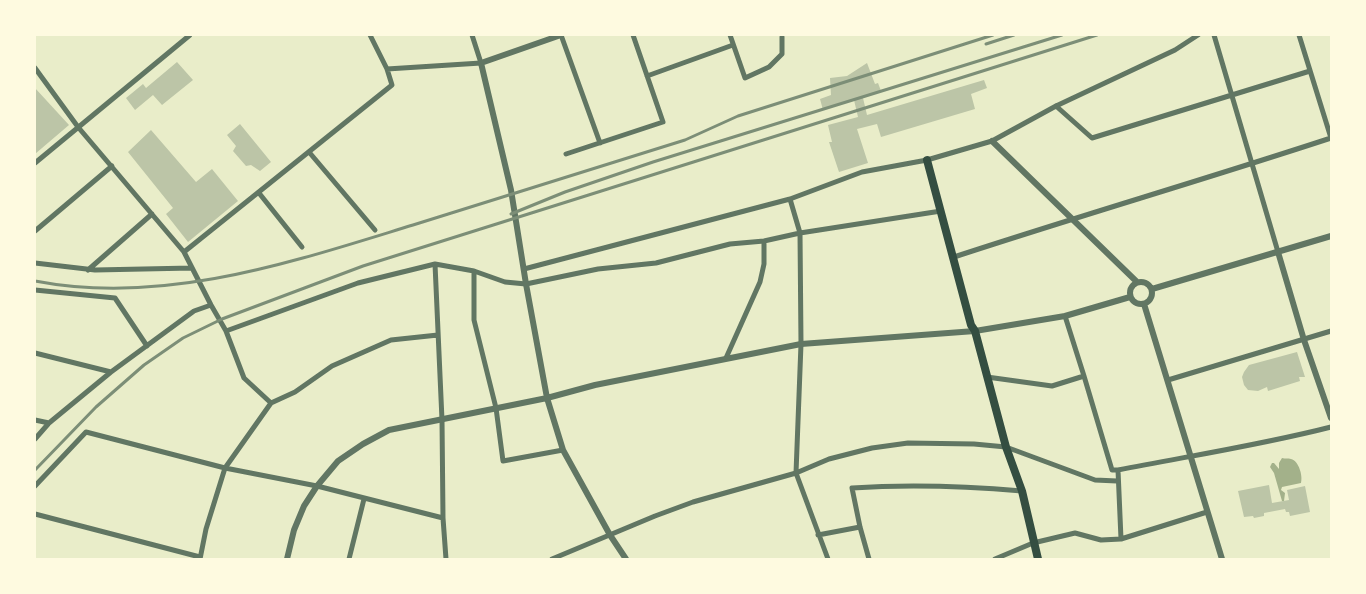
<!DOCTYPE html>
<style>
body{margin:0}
#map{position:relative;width:1366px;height:594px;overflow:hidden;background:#e9edc9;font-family:"Titillium Web",sans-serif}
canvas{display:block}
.frame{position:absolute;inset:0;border:36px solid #fefae0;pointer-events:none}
</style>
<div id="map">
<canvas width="1366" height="594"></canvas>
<div class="frame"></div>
</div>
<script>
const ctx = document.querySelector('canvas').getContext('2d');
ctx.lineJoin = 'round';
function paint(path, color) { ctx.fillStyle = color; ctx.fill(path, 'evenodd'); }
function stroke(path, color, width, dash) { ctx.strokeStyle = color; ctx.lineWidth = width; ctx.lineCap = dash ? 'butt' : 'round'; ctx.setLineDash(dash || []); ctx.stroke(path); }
const water = new Path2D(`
 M1282,458C1285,459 1288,458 1291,459C1299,461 1303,476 1301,483L1282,487L1281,490L1285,493L1284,501H1282L1274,473L1270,467L1272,463H1274L1279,469V463Z`);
const building = new Path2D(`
 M177,62L193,80L162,105L153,95L135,110L126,98L143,84L146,88Z
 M867,63L875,84L878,83L881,91L863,98L867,115L984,80L987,88L971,94L975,109L881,137L877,124L857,129L868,163L839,172L829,142H832L828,125L858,117L854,100L823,110L820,99L831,95L830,78L847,76Z
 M35,88L69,125L35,154Z
 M240,124L271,162L260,171L251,165L246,166L233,151L236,146L227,135Z
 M151,130L196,182L212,169L238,201L188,242L166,214L173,208L128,152Z
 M1297,352L1305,377H1299L1300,381L1268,391L1267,387L1258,391L1248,390L1244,385L1242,377L1244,372L1249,365Z
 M1269,485L1272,503L1289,500L1287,490L1305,486L1310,512L1290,516L1289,512H1286L1285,509L1264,513V516L1254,518L1253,516L1244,517L1238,491Z`);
const minor = new Path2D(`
 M561,35L600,143
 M730,35L745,78L769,67L782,54V37
 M1214,35L1278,252
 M1299,35L1331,138
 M35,68L78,127L184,252L211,305L226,331L244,378L271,403
 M387,69L481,63L472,35
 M647,76L733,45
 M1056,106L1092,138L1310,71
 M309,152L375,230
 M566,154L663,122L633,35
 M35,163L190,35
 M259,193L302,247
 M790,199L800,233L801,344L796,473L828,559
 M35,231L112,166
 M184,252L392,85L387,69L370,35
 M954,257C1079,216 1206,179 1331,138
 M35,263L95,270L192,268
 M435,264L474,271L505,282L526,284L598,269L656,263L730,244L764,241L800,233L941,211
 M524,269L790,199L862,172L927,160L992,141L1056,106L1175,50L1198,35
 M88,270L152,214
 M474,271V320L496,408L503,461L563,450
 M35,290L115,298L147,346
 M1065,316L1084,376L1112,470H1118C1189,456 1261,445 1331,427
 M226,331L358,283L435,264L442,420L443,518L446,559
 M35,353L111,372
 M726,358L760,282L764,264V241
 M987,377L1052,386L1084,376
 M1168,380L1331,331
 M35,420L49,423
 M35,439L49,423L111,372L194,311L211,305
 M1118,470L1121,539
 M35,486L86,432L225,468L317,486L443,518
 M35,514L200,557
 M818,535L860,527
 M200,559L206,529L225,468L271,403L295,392L332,366L391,340L438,335
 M349,559L364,499
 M552,559L655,516L693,502L796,473L829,459L872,448L908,443L974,444L1006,447L1095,480L1117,481
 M869,559L860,527L852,488C909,484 965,486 1022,491
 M995,559L1033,543L1075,533L1101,540L1121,539L1207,512`);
const tertiary = new Path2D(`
 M561,35L481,63L511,190L526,284L547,398L563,450L610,535L626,559
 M992,141L1137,282
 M1278,252L1304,340L1331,418
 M1130 293a11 11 0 1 1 22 0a11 11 0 1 1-22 0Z
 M1152,289L1331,236
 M1144,304L1222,559
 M287,559L294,530L304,506L317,486L338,461L363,444L389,430L547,398L595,385L801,344L975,331L1065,316L1130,297`);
const secondary = new Path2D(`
 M927,160L971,325L975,331L1006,447L1022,491L1038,559`);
const rail = new Path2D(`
 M986,44L1014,35
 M511,214L565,192L653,162L1062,35
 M35,281C164,306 292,262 413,225C504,197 594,168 685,140L738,116L993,35
 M35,470L96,407L144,365L183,338L222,319L363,266L1097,35`);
paint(water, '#a3b18a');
paint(building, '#bcc5a7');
stroke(minor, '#617663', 5);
stroke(tertiary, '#617663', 6);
stroke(secondary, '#344e41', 8);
stroke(rail, '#7c8e77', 3);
</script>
